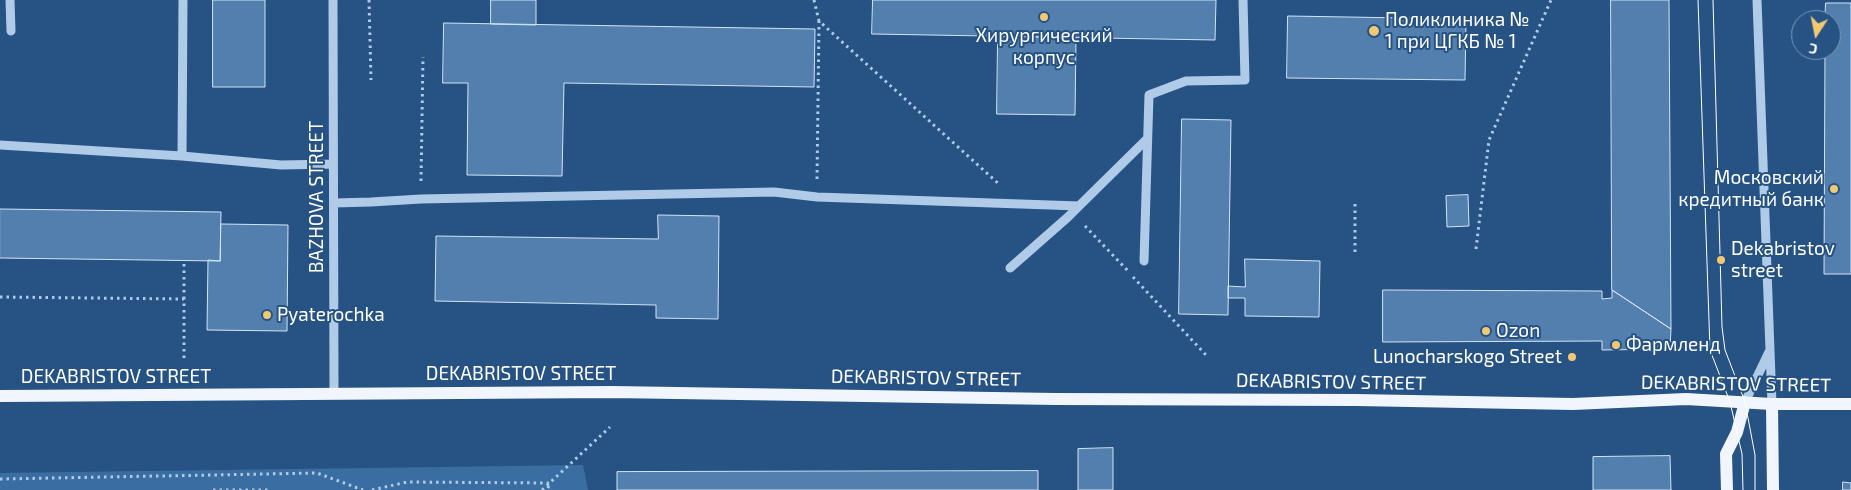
<!DOCTYPE html>
<meta charset="utf-8">
<style>
body{margin:0}
#map{position:relative;width:1851px;height:490px;overflow:hidden;background:#265284;font-family:"Exo 2",sans-serif}
canvas{display:block}
.north{position:absolute;left:1791px;top:10px;width:50px;height:50px;box-sizing:border-box;background:#265284;border:1px solid #7d97b5;border-radius:50%;rotate:191deg;font-size:14px;font-weight:700;line-height:20px;text-align:center;color:#fff}
.north::after{content:'';display:block;margin:auto;width:18px;height:22px;background:#f1c874;clip-path:polygon(50% 0,100% 100%,50% 72%,0 100%)}
</style>
<div id="map">
<canvas width="1851" height="490"></canvas>
<div class="north">С</div>
</div>
<script>
const ctx = document.querySelector('canvas').getContext('2d');
ctx.lineJoin = 'round';
function paint(path, color) { ctx.fillStyle = color; ctx.fill(path, 'evenodd'); }
function stroke(path, color, width, dash) { ctx.strokeStyle = color; ctx.lineWidth = width; ctx.lineCap = dash ? 'butt' : 'round'; ctx.setLineDash(dash || []); ctx.stroke(path); }
function write(font, color, halo, rows, align = 'center') {
  ctx.font = font + ' "Exo 2",sans-serif'; ctx.lineWidth = 4; ctx.setLineDash([]); ctx.textBaseline = 'middle'; ctx.strokeStyle = halo; ctx.fillStyle = color; for (const [text, x, y, turn = 0] of rows) {
    ctx.save(); ctx.translate(x, y); ctx.rotate((+turn || 0) * Math.PI / 180); ctx.textAlign = isNaN(turn) ? turn : align; if (halo) ctx.strokeText(text, 0, 0); ctx.fillText(text, 0, 0); ctx.restore();
  }
}
const green = new Path2D(`
 M583,465L588,490H0V473Z`);
const building = new Path2D(`
 M213,0H265V87H213Z
 M491,0H536V25L491,24Z
 M873,0H1216L1215,40L872,34Z
 M1611,0H1669L1671,329L1612,290Z
 M1826,3H1851V274H1824L1825,50H1831V20H1825Z
 M1288,16L1466,19L1465,80L1287,78Z
 M444,23L815,29L814,87L564,83L562,176L467,175L468,83H443Z
 M998,36L1076,38L1075,115L997,114Z
 M1182,119L1231,120L1228,315L1179,314Z
 M1468,195L1469,226L1447,227L1446,196Z
 M0,209L221,212L220,261L0,258Z
 M658,215L719,216L718,319L656,318V305L435,301L436,236L658,239Z
 M221,224L288,225L287,331L207,330L208,260L220,261Z
 M1245,259L1320,261L1319,317L1245,316V298H1228V286L1245,287Z
 M1383,290L1602,291V299L1612,298V290L1671,329L1670,349L1602,350V341L1383,342Z
 M1113,448V490H1078V449Z
 M1670,456L1671,490H1593V457Z
 M1038,471V490H617V472Z
 M1843,482L1851,483V490H1843Z`);
const path = new Path2D(`
 M369,0L371,80
 M814,0L819,21L1000,185
 M817,179L819,21
 M421,181L423,57
 M1355,204V252
 M1085,226L1129,272
 M1476,249L1489,140L1551,0
 M1133,277L1206,355
 M0,297L184,299V358
 M184,299V260
 M0,479L317,473L363,490
 M213,490H268
 M372,490L407,482L550,483L547,490
 M542,490L610,427`);
const minor = new Path2D(`
 M10,0L11,31
 M333,0L334,394
 M1757,0L1772,404
 M0,145L182,156L281,165L333,164
 M182,156L183,0
 M334,203L371,202L421,199L774,192L817,197L1079,206L1147,139
 M1144,261L1149,95L1186,81L1245,80L1243,0
 M1010,268L1068,217L1079,206
 M1745,402L1769,352`);
const major = new Path2D(`
 M0,396L613,392L1056,399L1356,400L1573,404L1686,399L1772,404H1851
 M1772,404L1773,490
 M1727,490L1726,454L1737,432L1745,402`);
const tram = new Path2D(`
 M1698,0L1710,350L1730,402L1742,454L1743,490
 M1713,0L1722,327L1725,350L1745,402L1755,455V490`);
const markers = [
 [1044,17,5,"#f1c874"],
 [1374,31,6,"#f1c874"],
 [1834,189,5,"#f1c874"],
 [1721,260,5,"#f1c874"],
 [267,315,5,"#f1c874"],
 [1486,331,5,"#f1c874"],
 [1616,345,5,"#f1c874"],
 [1572,357,5,"#f1c874"]
];
const poiNames = [
 ["Поликлиника №",1385,20],
 ["1 при ЦГКБ № 1",1385,42],
 ["Хирургический",1044,36,"center"],
 ["корпус",1044,58,"center"],
 ["Московский",1824,178,"right"],
 ["кредитный банк",1824,200,"right"],
 ["Dekabristov",1731,249],
 ["street",1731,271],
 ["Pyaterochka",277,315],
 ["Ozon",1496,331],
 ["Фармленд",1626,345],
 ["Lunocharskogo Street",1562,357,"right"]
];
const streetNames = [
 ["BAZHOVA STREET",317,197,-90],
 ["DEKABRISTOV STREET",521,374],
 ["DEKABRISTOV STREET",116,377],
 ["DEKABRISTOV STREET",926,378,1],
 ["DEKABRISTOV STREET",1331,382,1],
 ["DEKABRISTOV STREET",1736,384,1]
];
paint(green, '#3a6da1');
paint(building, '#527fae');
stroke(building, '#d3e4f6', 1);
stroke(path, '#afcbe8', 3, [2.5, 4]);
stroke(minor, '#afcbe8', 9);
stroke(major, '#f1f6fe', 12);
stroke(tram, '#fff', 1);
for (const [x, y, r, color] of markers) { const dot = new Path2D(); dot.arc(x, y, r, 0, 2 * Math.PI); ctx.fillStyle = color; ctx.fill(dot); stroke(dot, '#265284', 2); }
write('19px', '#fff', '#265284', poiNames, 'left');
write('19px', '#fff', '#265284', streetNames);
</script>
